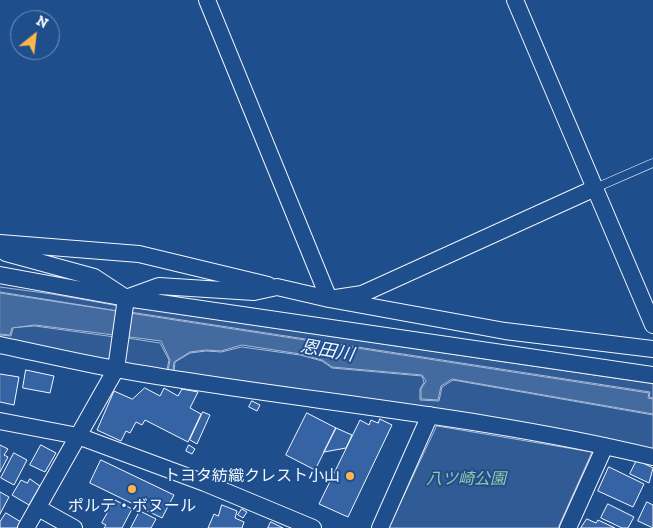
<!DOCTYPE html>
<meta charset="utf-8">
<style>
body{margin:0}
#map{position:relative;width:653px;height:528px;overflow:hidden;background:#1f4e8c;font-family:"Zilla Slab",serif}
canvas{display:block}
.north{position:absolute;left:10px;top:10px;width:50px;height:50px;box-sizing:border-box;background:#1f4e8c;border:1px solid #7391ba;border-radius:50%;rotate:29deg;font-size:14px;font-weight:700;line-height:20px;text-align:center;color:#f2f6ff}
.north::after{content:'';display:block;margin:auto;width:18px;height:22px;background:#ffb74d;clip-path:polygon(50% 0,100% 100%,50% 72%,0 100%)}
</style>
<div id="map">
<canvas width="653" height="528"></canvas>
<div class="north">N</div>
</div>
<script>
const ctx = document.querySelector('canvas').getContext('2d');
ctx.lineJoin = 'round';
function paint(path, color) { ctx.fillStyle = color; ctx.fill(path, 'evenodd'); }
function stroke(path, color, width, dash) { ctx.strokeStyle = color; ctx.lineWidth = width; ctx.lineCap = dash ? 'butt' : 'round'; ctx.setLineDash(dash || []); ctx.stroke(path); }
function write(font, color, halo, rows, align = 'center') {
  ctx.font = font + ' "Zilla Slab","Noto Sans JP",serif'; ctx.lineWidth = 4; ctx.setLineDash([]); ctx.textBaseline = 'middle'; ctx.strokeStyle = halo; ctx.fillStyle = color; for (const [text, x, y, turn = 0] of rows) {
    ctx.save(); ctx.translate(x, y); ctx.rotate((+turn || 0) * Math.PI / 180); ctx.textAlign = isNaN(turn) ? turn : align; if (halo) ctx.strokeText(text, 0, 0); ctx.fillText(text, 0, 0); ctx.restore();
  }
}
const built = new Path2D(`
 M0,287L52,294L119,306L118,311L0,292Z
 M131,307L649,383L653,384V398L649,397L650,392L130,312Z
 M35,326L115,337L111,362L0,341V335L11,336L13,328Z
 M127,338L160,343L169,360L167,370L124,363Z
 M242,347L300,355L322,361L332,368L422,376L424,382L420,389V400L439,401L442,387L453,380L653,415V449L312,391L174,371L175,362L190,353L206,351L221,352Z
 M437,426L592,452L558,528H389Z`);
const water = new Path2D(`
 M0,293L649,393L648,398L653,399V414L452,379L441,386L438,400L421,399V389L426,381L422,375L332,367L322,360L300,354L242,345L221,351L206,350L190,352L174,362L173,371L168,370L170,360L161,341L35,325L12,328L10,335L0,334Z`);
const building = new Path2D(`
 M26,370L54,376L50,393L23,388Z
 M0,374L19,377L14,405L0,402Z
 M145,388L160,396L164,388L178,396L182,389L198,392L190,408L201,414L188,442L145,420L142,425L136,422L130,433L126,431L121,441L97,430L114,391L132,399Z
 M252,401L260,405L257,411L249,407Z
 M203,412L210,415L197,444L190,440Z
 M307,413L336,428L315,470L286,455Z
 M380,419L392,425L348,517L319,504L360,420L369,425L371,420L378,423Z
 M336,428L352,435L346,448L324,452Z
 M0,445L8,449L4,455L8,457L0,472Z
 M41,445L56,453L45,472L30,465Z
 M189,445L195,449L192,454L186,451Z
 M14,453L27,460L14,485L1,478Z
 M101,460L174,495L162,518L90,483Z
 M637,460L653,468L649,483L630,474Z
 M609,467L644,484L633,507L598,491Z
 M30,479L40,486L29,505L12,495L21,480L27,483Z
 M0,492L9,497L0,514Z
 M115,500L132,509L122,528H104L106,525L102,523Z
 M647,502L653,505V528L638,521Z
 M608,504L634,517L628,528H622L601,518Z
 M222,505L237,511L235,518L244,522L242,528H208L214,514L218,516Z
 M242,509L247,512L243,518L238,515Z
 M140,511L156,519L151,528H131Z
 M6,513L21,522L17,528H0V522Z
 M587,519L596,523L598,520L615,528H581Z
 M271,522L283,528H268Z`);
const lane = new Path2D(`
 M593,189L653,163`);
const street = new Path2D(`
 M207,0L329,299L505,331L653,349
 M515,0L653,325
 M0,243L139,254L268,285
 M0,249L6,253L94,277L126,298L159,286L254,292L277,287L329,299L362,294L593,189
 M0,275L126,298L653,375
 M0,345C38,353 77,362 115,369C294,401 476,414 653,457
 M0,421L78,436L205,483L313,528
 M38,508L74,528
 M26,528L116,369L126,298
 M380,528L430,415
 M568,528L605,446`);
const markers = [
 [350,476,5,"#ffb74d"],
 [132,489,5,"#ffb74d"]
];
const poiNames = [
 ["トヨタ紡織クレスト小山",340,476],
 ["ポルテ・ボヌール",132,506,"center"]
];
const parkNames = [
 ["八ツ崎公園",466,479]
];
const waterNames = [
 ["恩田川",327,351,10]
];
paint(built, '#305b95');
stroke(built, '#a8bbd7', 1);
paint(water, '#446ba0');
stroke(water, '#a8bbd7', 1);
paint(building, '#3563a3');
stroke(building, '#f2f6ff', 1);
stroke(lane, '#f2f6ff', 9);
stroke(street, '#f2f6ff', 18);
stroke(lane, '#1f4e8c', 8);
stroke(street, '#1f4e8c', 16);
for (const [x, y, r, color] of markers) { const dot = new Path2D(); dot.arc(x, y, r, 0, 2 * Math.PI); ctx.fillStyle = color; ctx.fill(dot); stroke(dot, '#1f4e8c', 2); }
write('16px', '#f2f6ff', '#1f4e8c', poiNames, 'right');
write('italic 16px', '#97c8a6', '#1f4e8c', parkNames);
write('italic 18px', '#f2f6ff', '#1f4e8c', waterNames);
</script>
